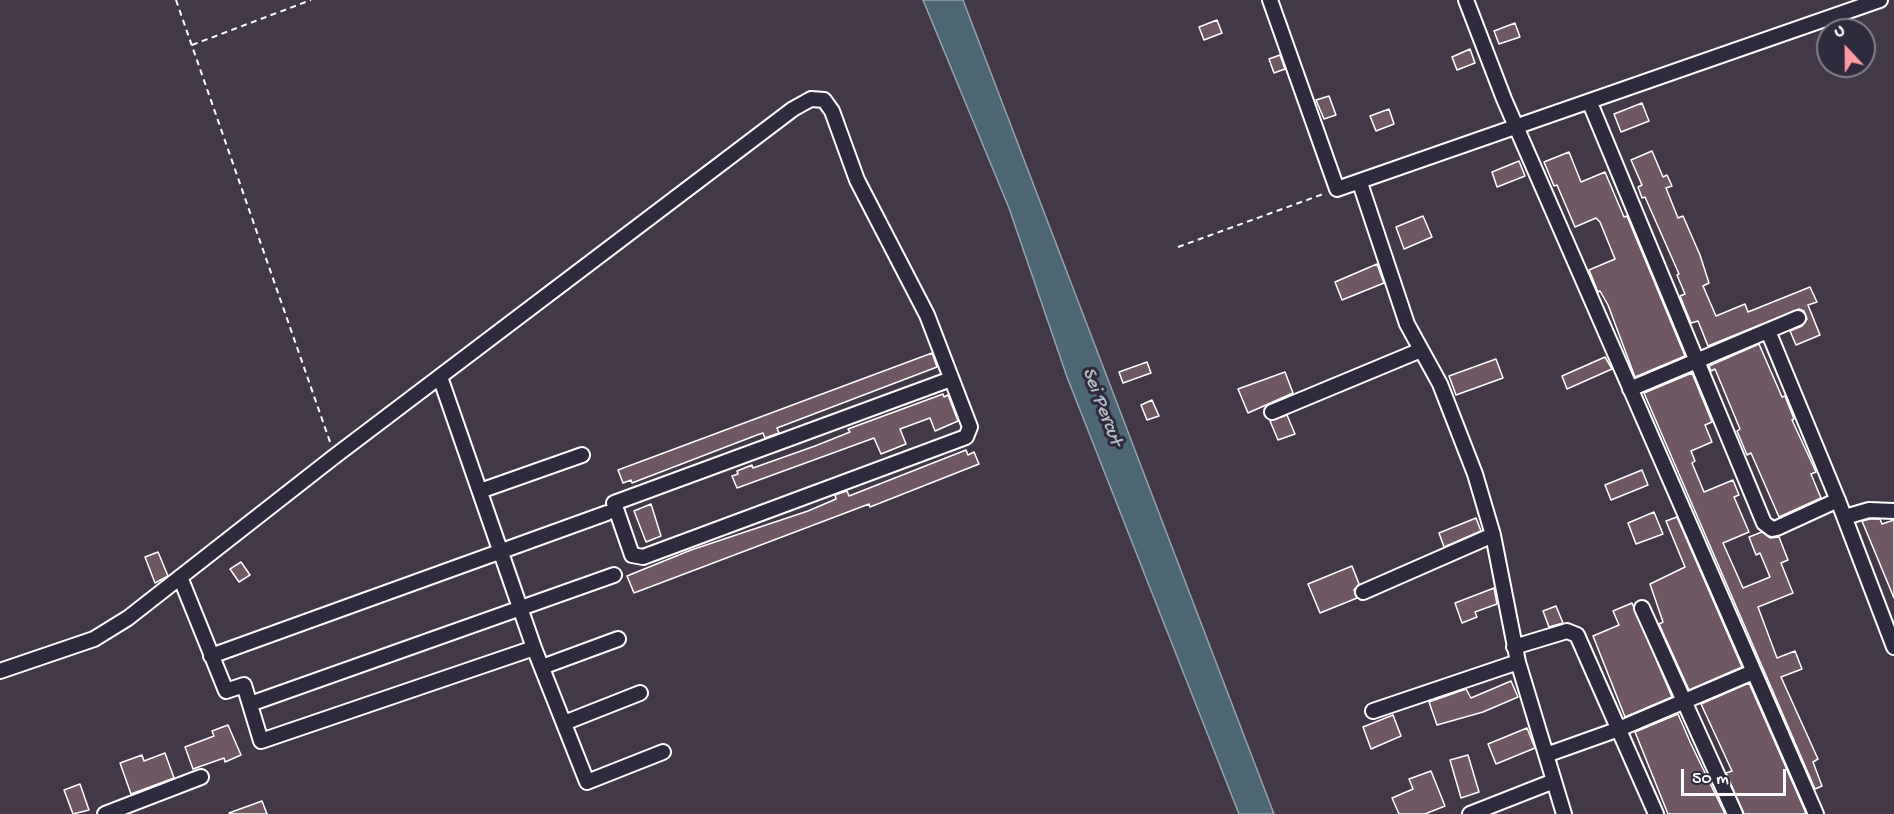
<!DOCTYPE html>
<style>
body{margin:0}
#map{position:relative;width:1894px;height:814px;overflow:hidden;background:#423848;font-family:"Gochi Hand",sans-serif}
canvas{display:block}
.north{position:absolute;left:1816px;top:18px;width:60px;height:60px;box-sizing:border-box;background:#2f2a3d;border:2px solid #827f8b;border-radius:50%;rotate:338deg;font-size:16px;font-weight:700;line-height:24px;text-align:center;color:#fff}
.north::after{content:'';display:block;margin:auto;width:21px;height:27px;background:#ff9aa2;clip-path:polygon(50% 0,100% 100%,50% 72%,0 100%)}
.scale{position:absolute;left:1681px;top:769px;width:105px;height:27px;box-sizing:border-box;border:3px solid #fff;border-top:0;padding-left:8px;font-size:18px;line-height:21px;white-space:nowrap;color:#fff;-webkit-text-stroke:4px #2f2a3d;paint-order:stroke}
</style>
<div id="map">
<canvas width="1894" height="814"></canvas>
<div class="north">U</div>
<div class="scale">50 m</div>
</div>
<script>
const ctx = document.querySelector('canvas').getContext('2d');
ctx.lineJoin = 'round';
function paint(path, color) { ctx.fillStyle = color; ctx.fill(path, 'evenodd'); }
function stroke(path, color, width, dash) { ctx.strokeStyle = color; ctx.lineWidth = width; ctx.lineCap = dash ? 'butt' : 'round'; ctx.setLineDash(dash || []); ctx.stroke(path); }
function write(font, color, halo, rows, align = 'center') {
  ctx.font = font + ' "Gochi Hand",sans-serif'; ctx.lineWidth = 6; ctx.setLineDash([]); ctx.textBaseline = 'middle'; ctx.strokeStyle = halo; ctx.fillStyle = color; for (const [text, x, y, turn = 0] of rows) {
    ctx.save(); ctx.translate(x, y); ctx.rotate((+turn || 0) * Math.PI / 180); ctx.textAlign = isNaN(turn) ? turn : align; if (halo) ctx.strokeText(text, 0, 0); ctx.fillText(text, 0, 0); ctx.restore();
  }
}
const water = new Path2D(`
 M923,0H963L1274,814H1239L1067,377L1009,208Z`);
const building = new Path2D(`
 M1217,20L1222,33L1204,40L1199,27Z
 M1515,23L1520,37L1499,44L1494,31Z
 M1470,49L1475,63L1457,70L1452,57Z
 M1280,55L1285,69L1274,73L1269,59Z
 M1329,96L1336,115L1324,119L1316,100Z
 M1642,103L1649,121L1621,132L1614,114Z
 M1389,109L1394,124L1376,131L1370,116Z
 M1652,151L1663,177L1667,175L1672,186L1666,188L1678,218L1683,216L1700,255L1709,283L1703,286L1716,316L1745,304L1748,312L1810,287L1817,302L1808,305L1820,335L1796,345L1790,331L1802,326L1807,319L1804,311L1799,309L1708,346L1698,321L1691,323L1680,296L1685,294L1677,275L1679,274L1645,197L1642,198L1638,187L1642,185L1631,160Z
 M1569,152L1581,182L1605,172L1624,217L1627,216L1685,356L1635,377L1608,305L1600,291L1598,292L1589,270L1615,259L1600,222L1596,218L1575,227L1557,185L1554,186L1544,162Z
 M1519,161L1525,176L1497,187L1492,172Z
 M1423,216L1432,237L1404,249L1396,227Z
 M1377,264L1384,283L1342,300L1335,282Z
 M1759,344L1782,397L1785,396L1794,419L1792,420L1816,472L1811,474L1821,498L1779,517L1751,453L1747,455L1737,431L1740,429L1715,369L1711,371L1709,366Z
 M932,353L937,367L777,428L779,433L765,438L763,433L757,435L632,483L631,480L623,483L618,470Z
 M1605,357L1612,369L1567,389L1562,376Z
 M1496,359L1503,378L1456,395L1449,376Z
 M1147,362L1151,373L1123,383L1119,372Z
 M1285,372L1293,393L1248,413L1238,389Z
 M1692,373L1712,422L1705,425L1712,442L1691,451L1695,461L1692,463L1704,492L1733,480L1739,495L1734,497L1749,532L1723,543L1743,588L1770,577L1760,553L1756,555L1749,537L1762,532L1770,538L1779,537L1788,560L1781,563L1793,593L1758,607L1777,658L1795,651L1802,669L1781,677L1818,759L1813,762L1822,786L1815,789L1644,393Z
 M943,394L944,397L948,395L958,421L935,431L930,418L900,429L906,444L881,454L874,438L737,488L732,476L738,474L737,471L752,465L753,468L815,446L850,432L848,429Z
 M1152,400L1159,416L1147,420L1141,405Z
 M1287,415L1295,434L1278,440L1270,421Z
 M966,450L968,455L974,452L979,464L870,507L869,504L634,593L627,576L691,550L808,511L836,499L835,495L847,491L849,496Z
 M1642,470L1648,485L1611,500L1605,485Z
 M651,504L661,536L646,542L634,511Z
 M1654,512L1663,534L1636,544L1628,523Z
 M1677,517L1742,667L1689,690L1659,624L1663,622L1650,584L1685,567L1666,521Z
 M1476,518L1481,531L1444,547L1439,533Z
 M1870,519H1880L1882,524L1894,520V598L1862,521Z
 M158,552L168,576L155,583L145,557Z
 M241,562L250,575L239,582L230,569Z
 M1352,566L1359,584L1354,590L1357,598L1320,613L1308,584Z
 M1494,588L1497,604L1475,612L1477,617L1462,623L1455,603Z
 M1632,603L1672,697L1625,717L1593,636L1619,625L1613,611Z
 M1556,606L1563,623L1549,627L1543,611Z
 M1511,681L1518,697L1483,712L1437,725L1429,702L1466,689L1471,698Z
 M1749,683L1805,811L1806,814H1744L1726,773L1732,771L1701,704Z
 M1678,714L1691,744L1725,814H1668L1635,732Z
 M1393,715L1401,736L1371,749L1363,727Z
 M228,725L241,755L225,762L224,758L193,769L185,747L214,736L212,731Z
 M1527,728L1535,748L1496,764L1488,744Z
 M165,753L174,778L131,794L120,763L142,755L144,761Z
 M1468,755L1479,792L1461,798L1450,760Z
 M1431,771L1445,806L1425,814H1399L1392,798L1413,789L1409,779Z
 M80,784L89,810L73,814L64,790Z
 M262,801L267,814H230L229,813Z`);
const path = new Path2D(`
 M176,0L330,442
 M192,45L311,0
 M1178,247L1326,193`);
const minor = new Path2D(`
 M1270,0L1337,189L1880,0
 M1466,0L1504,99L1816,814
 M1590,103L1764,523L1772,529L1777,528L1838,500
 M1360,183L1407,324L1440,384L1475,474L1493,535L1518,662L1564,814
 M1768,331L1839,503L1894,647
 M440,377L534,648L587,782L663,752
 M1630,389L1798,318
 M1272,412L1421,350
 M480,491L582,455
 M1845,517L1869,510L1894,511
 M180,577L226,691L244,685L261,741L534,648
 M1363,592L1493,535
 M1642,608L1735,814
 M1514,647L1567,631L1577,635L1656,814
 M211,656L607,513
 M542,667L618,639
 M0,671L94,639L128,618L335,456L793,109L811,99L824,100L832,111L857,180L927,315L970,427L966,437L643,557L632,555L614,503L951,379
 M250,704L614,575
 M1373,711L1518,662
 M564,723L640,693
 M1546,755L1619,729L1753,672
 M105,814L201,777
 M1470,814L1554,781`);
const waterNames = [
 ["Sei Percut",1101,407,69]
];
paint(water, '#4e6775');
stroke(water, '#95a4ac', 1.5);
paint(building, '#6f5763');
stroke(building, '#fff', 1.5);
stroke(minor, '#fff', 18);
stroke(path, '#fff', 2, [6, 4.5]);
stroke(minor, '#2f2a3d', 14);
write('italic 20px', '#afbbc1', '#2f2a3d', waterNames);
</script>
